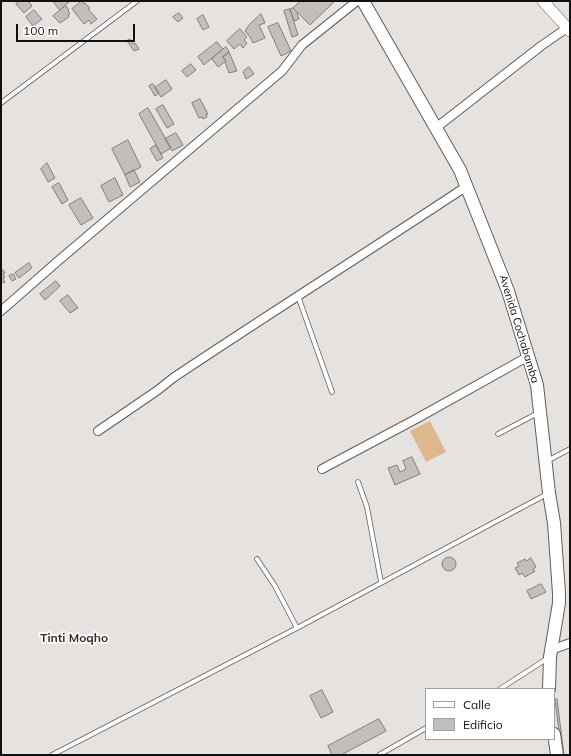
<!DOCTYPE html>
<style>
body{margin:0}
#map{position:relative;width:571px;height:756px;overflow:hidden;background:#e5e2e0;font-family:Mulish,sans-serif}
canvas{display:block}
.frame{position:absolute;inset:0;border:2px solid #121110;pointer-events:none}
.legend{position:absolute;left:425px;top:688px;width:130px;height:52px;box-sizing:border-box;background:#fff;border:1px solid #a0a09f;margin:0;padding:5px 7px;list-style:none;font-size:12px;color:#121110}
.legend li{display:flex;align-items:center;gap:8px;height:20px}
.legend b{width:20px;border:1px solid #a0a09f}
.scale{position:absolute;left:16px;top:24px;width:119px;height:18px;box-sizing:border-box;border:2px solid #121110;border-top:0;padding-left:5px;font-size:12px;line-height:14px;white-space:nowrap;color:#121110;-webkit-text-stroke:3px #fff;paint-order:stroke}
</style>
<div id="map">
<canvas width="571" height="756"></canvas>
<div class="frame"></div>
<ul class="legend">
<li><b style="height:5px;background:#fff"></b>Calle</li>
<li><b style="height:11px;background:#c1bebb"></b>Edificio</li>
</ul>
<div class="scale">100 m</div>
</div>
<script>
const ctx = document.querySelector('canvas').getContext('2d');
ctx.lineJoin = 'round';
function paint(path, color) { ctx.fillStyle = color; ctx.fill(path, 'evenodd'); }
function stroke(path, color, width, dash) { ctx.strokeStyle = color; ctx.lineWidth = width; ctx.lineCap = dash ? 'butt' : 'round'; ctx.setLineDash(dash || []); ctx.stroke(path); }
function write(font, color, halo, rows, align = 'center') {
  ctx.font = font + ' Mulish,sans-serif'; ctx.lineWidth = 3.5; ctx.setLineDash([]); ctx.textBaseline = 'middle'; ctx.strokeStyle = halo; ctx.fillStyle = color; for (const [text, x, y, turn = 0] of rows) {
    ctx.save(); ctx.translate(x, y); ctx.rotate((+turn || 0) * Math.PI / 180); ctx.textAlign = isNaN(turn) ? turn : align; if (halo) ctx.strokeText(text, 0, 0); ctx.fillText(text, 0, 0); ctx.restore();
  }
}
const green = new Path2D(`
 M430,421L446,452L426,462L410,431Z`);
const building = new Path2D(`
 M20,1H28L32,6L24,13L16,4Z
 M53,1H70L60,10Z
 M82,1L84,4L85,3L90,8L88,9L97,19L91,24L89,20L84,24L72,9Z
 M301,1H335L310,25L293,8Z
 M66,6L69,10L68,11L70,14L68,15L69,17L60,23L53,16Z
 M293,8L298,13L297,14L299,19L294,21L290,10Z
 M290,9L298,35L292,37L284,11Z
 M34,10L42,19L33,26L26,17Z
 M179,13L183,18L178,22L173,17Z
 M261,14L265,23L259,25L265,38L253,43L250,37L245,31L249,25Z
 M203,15L209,27L203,30L197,19Z
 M278,23L291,51L281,56L268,27Z
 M240,29L247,37L244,40L247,43L243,48L240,44L234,49L227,41Z
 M130,39L133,44L135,43L139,49L134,51L127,41Z
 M217,42L223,49L204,65L198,57Z
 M226,47L229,52L223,57L226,61L218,67L212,59Z
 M229,52L237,71L229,73L225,62L226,61L223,57Z
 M191,64L196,70L187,77L182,71Z
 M249,67L254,74L246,79L243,72Z
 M166,80L172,89L161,97L155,88Z
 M153,84L159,93L155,96L149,86Z
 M200,99L208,114H206L207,117L203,119L202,117L199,118L192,103Z
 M163,105L174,124L167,128L156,109Z
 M148,108L171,148L161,154L139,114Z
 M176,133L183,145L172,151L165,139Z
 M128,140L141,167L125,175L112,149Z
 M156,145L163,158L157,161L150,149Z
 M47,163L55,178L48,182L41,169Z
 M134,170L140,182L130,187L125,175Z
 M115,178L123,195L109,202L101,186Z
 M59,183L68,200L62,204L52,187Z
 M81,198L93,218L81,225L69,205Z
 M29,263L32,268L19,278L15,273Z
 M3,270L5,273L3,274L5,277L3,278L5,282L3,283L1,281V271Z
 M13,274L16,279L12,281L9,276Z
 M56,281L60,286L45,300L40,294Z
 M68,295L78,308L70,313L60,301Z
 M412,457L420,474L395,485L388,468L397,465L400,472L406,469L403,461Z
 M442 564a7 7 0 1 1 14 0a7 7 0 1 1-14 0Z
 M531,558L536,567L533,569L535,571L525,577L522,573L519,575L515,568L519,566L517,563L525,559L526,561Z
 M541,584L546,592L531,599L527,591Z
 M322,690L333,712L321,718L310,696Z
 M557,699L564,755H562L555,700Z
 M379,719L386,731L341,755H332L328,746Z`);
const lane = new Path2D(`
 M1,103L137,1
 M298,296L332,392
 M498,434L538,413
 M547,461L570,449
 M358,482L367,507L381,582
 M257,559L275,586L297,628
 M500,689L548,658
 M52,755L297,628L547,494
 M379,755L426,728`);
const street = new Path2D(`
 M437,127L541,46L567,28
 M1,311L58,261L282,71L302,45L357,1
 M98,431L158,390L173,378C270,313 369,251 467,186
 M322,469L416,419L529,356
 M551,650L570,643`);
const secondary = new Path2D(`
 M543,1L570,31`);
const primary = new Path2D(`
 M363,1L460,170L508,291L537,385L549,493L554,523L559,593V603L550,657L549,689
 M554,734L557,755`);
const streetNames = [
 ["Avenida Cochabamba",519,329,73]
];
const neighbourhoodNames = [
 ["Tinti Moqho",74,638]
];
paint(green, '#deb78f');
paint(building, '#c1bebb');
stroke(building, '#817e7c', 1);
stroke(lane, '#605d5b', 5.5);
stroke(street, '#605d5b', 10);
stroke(secondary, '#605d5b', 12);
stroke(primary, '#605d5b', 14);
stroke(lane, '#fff', 4);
stroke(street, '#fff', 8);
stroke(secondary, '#fff', 11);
stroke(primary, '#fff', 12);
write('11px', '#121110', '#fff', streetNames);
write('bold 12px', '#32302e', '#fff', neighbourhoodNames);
</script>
